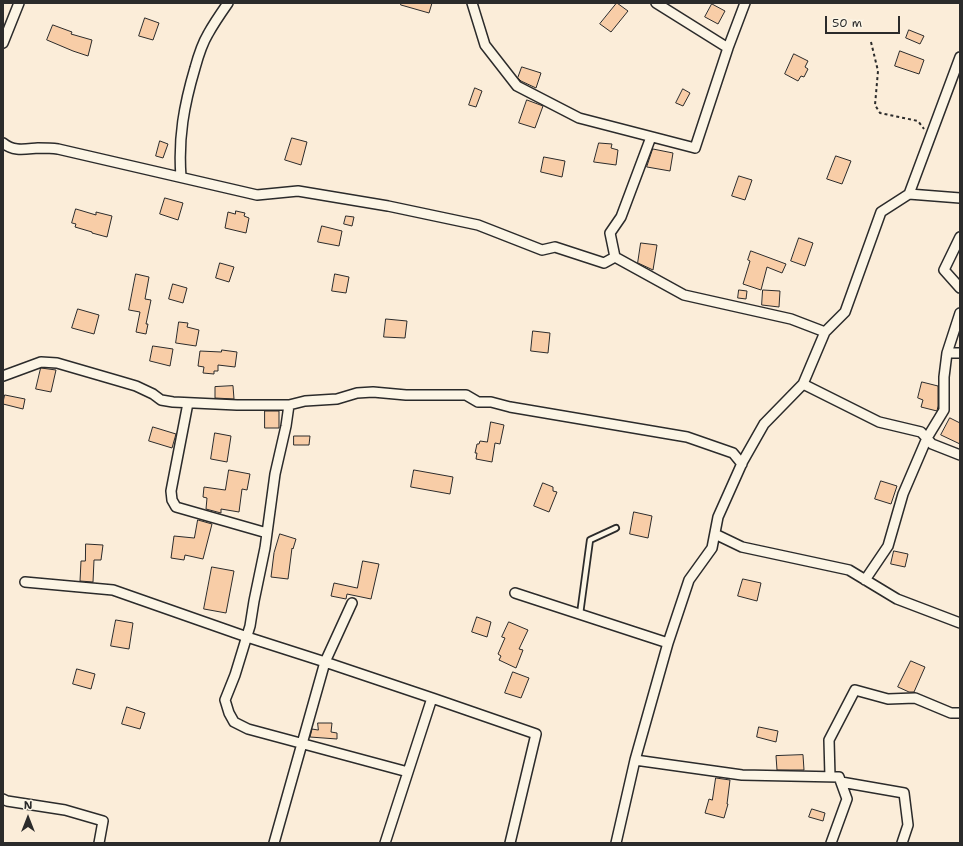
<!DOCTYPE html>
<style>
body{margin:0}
#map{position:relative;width:963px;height:846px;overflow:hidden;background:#fbedd9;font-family:"Shantell Sans",sans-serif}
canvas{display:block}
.frame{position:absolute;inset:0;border:4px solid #2b2b2b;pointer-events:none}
.north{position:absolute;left:8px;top:798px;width:40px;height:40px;-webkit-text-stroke:3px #fcf5e5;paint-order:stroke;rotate:0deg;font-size:11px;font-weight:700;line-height:16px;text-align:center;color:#2b2b2b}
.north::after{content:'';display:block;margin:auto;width:14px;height:18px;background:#2b2b2b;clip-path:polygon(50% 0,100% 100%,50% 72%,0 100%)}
.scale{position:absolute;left:825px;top:16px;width:75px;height:18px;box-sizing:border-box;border:2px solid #2b2b2b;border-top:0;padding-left:5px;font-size:12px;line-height:14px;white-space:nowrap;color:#2b2b2b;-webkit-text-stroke:3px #fcf5e5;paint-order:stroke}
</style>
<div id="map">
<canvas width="963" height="846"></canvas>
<div class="frame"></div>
<div class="north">N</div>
<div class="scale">50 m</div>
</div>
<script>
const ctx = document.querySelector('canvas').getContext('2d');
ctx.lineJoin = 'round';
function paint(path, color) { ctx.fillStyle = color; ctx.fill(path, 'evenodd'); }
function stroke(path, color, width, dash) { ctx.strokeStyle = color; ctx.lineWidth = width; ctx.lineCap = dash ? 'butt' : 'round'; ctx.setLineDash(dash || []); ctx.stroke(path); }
const building = new Path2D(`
 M401,3H432L429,13L401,5Z
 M617,3L628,11L611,32L600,24Z
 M712,4L725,11L718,24L705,17Z
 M145,18L159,23L153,40L139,36Z
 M53,25L72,32L71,34L92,40L88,56L73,51L47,40Z
 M909,30L924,36L920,44L906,38Z
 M900,51L924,60L919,74L895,66Z
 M794,54L808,61L805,67L808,69L804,77L801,76L798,81L785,74Z
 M522,67L541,73L536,88L521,81L518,78Z
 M475,88L482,91L476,107L469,105Z
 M683,89L690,93L683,106L676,103Z
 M527,100L543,106L535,128L519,123Z
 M292,138L307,142L301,165L285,160Z
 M160,141L168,144L163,158L156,156Z
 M599,143L612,144L611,148L618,150L616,165L594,162Z
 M653,149L673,153L670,171L647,167Z
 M836,156L851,161L842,184L827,179Z
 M544,157L565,161L562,177L541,172Z
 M739,176L752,180L745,200L732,196Z
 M165,198L183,203L178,220L160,214Z
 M76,209L96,215V212L112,216L107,237L92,233V232L75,227L76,224L72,223Z
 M236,211L245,213L244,216L249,218L246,233L225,228L228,212L235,214Z
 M346,216L354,217L352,226L344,224Z
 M322,226L342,231L339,246L318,242Z
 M799,238L813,243L805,266L791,261Z
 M641,243L657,245L653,270L638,263Z
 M751,251L786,264L782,273L767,267L761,290L743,284L750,261L748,260Z
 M220,263L234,267L229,282L216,278Z
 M136,274L149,277L145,299L151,300L146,324H148L146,334L136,332L140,312L129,310Z
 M335,274L349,277L346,293L332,291Z
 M173,284L187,288L183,303L169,299Z
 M739,290L747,291L746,299L738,298Z
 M763,290L780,291L779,307L762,305Z
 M78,309L99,315L94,334L72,328Z
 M386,319L407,321L405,338L384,337Z
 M179,322L188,323L187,327L199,330L196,346L176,343Z
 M533,331L550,333L548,353L531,351Z
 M153,346L173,349L170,366L150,361Z
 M222,350L237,352L235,367L218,365V371H214V374L203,373L204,367L198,366L200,351L221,352Z
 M41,368L56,370L51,392L36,389Z
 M922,382L938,386V406L937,411L921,407L923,400L918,398Z
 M233,386L234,399L215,398V387Z
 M5,395L25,399L23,409L3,404Z
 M265,411H279V428H265Z
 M950,418L960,423V444L941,435Z
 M491,422L504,425L500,444L495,443L492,462L476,459L477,453H475L477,444H479L480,441L487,442Z
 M153,427L176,434L172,448L149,441Z
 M215,433L231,436L227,462L211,459Z
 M294,436H310L309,445H294Z
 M229,470L250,474L247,490L242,489L239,512L221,509V513L206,509L207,498L203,497L204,487L225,490Z
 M414,470L453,477L450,494L411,487Z
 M881,481L897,486L891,504L875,499Z
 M543,483L553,487V491L557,492L549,512L534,506Z
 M634,512L652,516L648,538L630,534Z
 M198,520L212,524L203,559L185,555L184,560L171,558L174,536L194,538Z
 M280,534L296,539L293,549L292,548L288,579L271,577L274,553Z
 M86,544L103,545L101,560H94L93,582L80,581L81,561H85Z
 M894,551L908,554L905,567L891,564Z
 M363,561L379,564L371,599L347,594L346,599L331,596L334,583L357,588Z
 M212,567L234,571L226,613L204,609Z
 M743,579L761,583L757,601L738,596Z
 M477,617L491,622L487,637L472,632Z
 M116,620L133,623L129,649L111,646Z
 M509,622L528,630L519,649L523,650L516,668L499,660L501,656L498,654L505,638L502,637Z
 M911,661L925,667L914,692H909L898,687Z
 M77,669L95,674L91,689L73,684Z
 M513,672L529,678L521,698L505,693Z
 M127,707L145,713L140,729L122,724Z
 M318,723H332L331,732L337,733V739L310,737L312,729L318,730Z
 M759,727L778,731L776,742L757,737Z
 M803,755L804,770H777L776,756Z
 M716,778L730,780L727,804H728L724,818L705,813L709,799L712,800Z
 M812,809L825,813L823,821L809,817Z`);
const path = new Path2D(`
 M871,42L878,71L875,105L880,113L918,121L924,129`);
const service = new Path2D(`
 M580,614L590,540L616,528`);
const minor = new Path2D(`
 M472,3L485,45L517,86L579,118L695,148L728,48L745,3
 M656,3L728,48
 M3,43L19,3
 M3,143C14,152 25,149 38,148C44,148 51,148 58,149L257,195L298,191L388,206L478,225L542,250L555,247L604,263L615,257L684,295L791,319L825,332
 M181,177C178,138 184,105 195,68C198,57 202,44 208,34C214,23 221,13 228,3
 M909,194L960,198
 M960,237L944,270L960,288
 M615,257L610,233L621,217L651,137
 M947,353H960
 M3,376L41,362L57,363L119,381L136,386L153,394L161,400L173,402L237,405H289L305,401L337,399L357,393L373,392L406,395H466L478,402H491L510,407L687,437L733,453L742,464
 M803,384L879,422L921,432L932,444L960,455
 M188,403L171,491L172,500L176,507L267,533
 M289,405L286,426L275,474L265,548L254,601L250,626L235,675L225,700L229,713L234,722L248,729L408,772L432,698L536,734L510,843
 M715,534L742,547L849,570L897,599L960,623
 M865,580L888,546L903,494L927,438L944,410V377L947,353L960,313
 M25,582L113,590L247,637L325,662L274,843
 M515,593L668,643
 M352,603L325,662L432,698
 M635,760L742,775L839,777L847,799L831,843
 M830,777L829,740L855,690L888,699L915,698L951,713H960
 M841,782L904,793L908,825L902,843
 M3,799L7,801L65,810L103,821L99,843
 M385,843L408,772
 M616,843L635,760L668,643L689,580L712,548L718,517L743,461L764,424L803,384L825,332L845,312L881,212L909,194L960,57`);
paint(building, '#f8cda7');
stroke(building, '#2b2b2b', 1);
stroke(service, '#2b2b2b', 8);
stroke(minor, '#2b2b2b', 12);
stroke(path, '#2b2b2b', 2, [3, 3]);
stroke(service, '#fcf5e5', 4.5);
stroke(minor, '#fcf5e5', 9);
</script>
